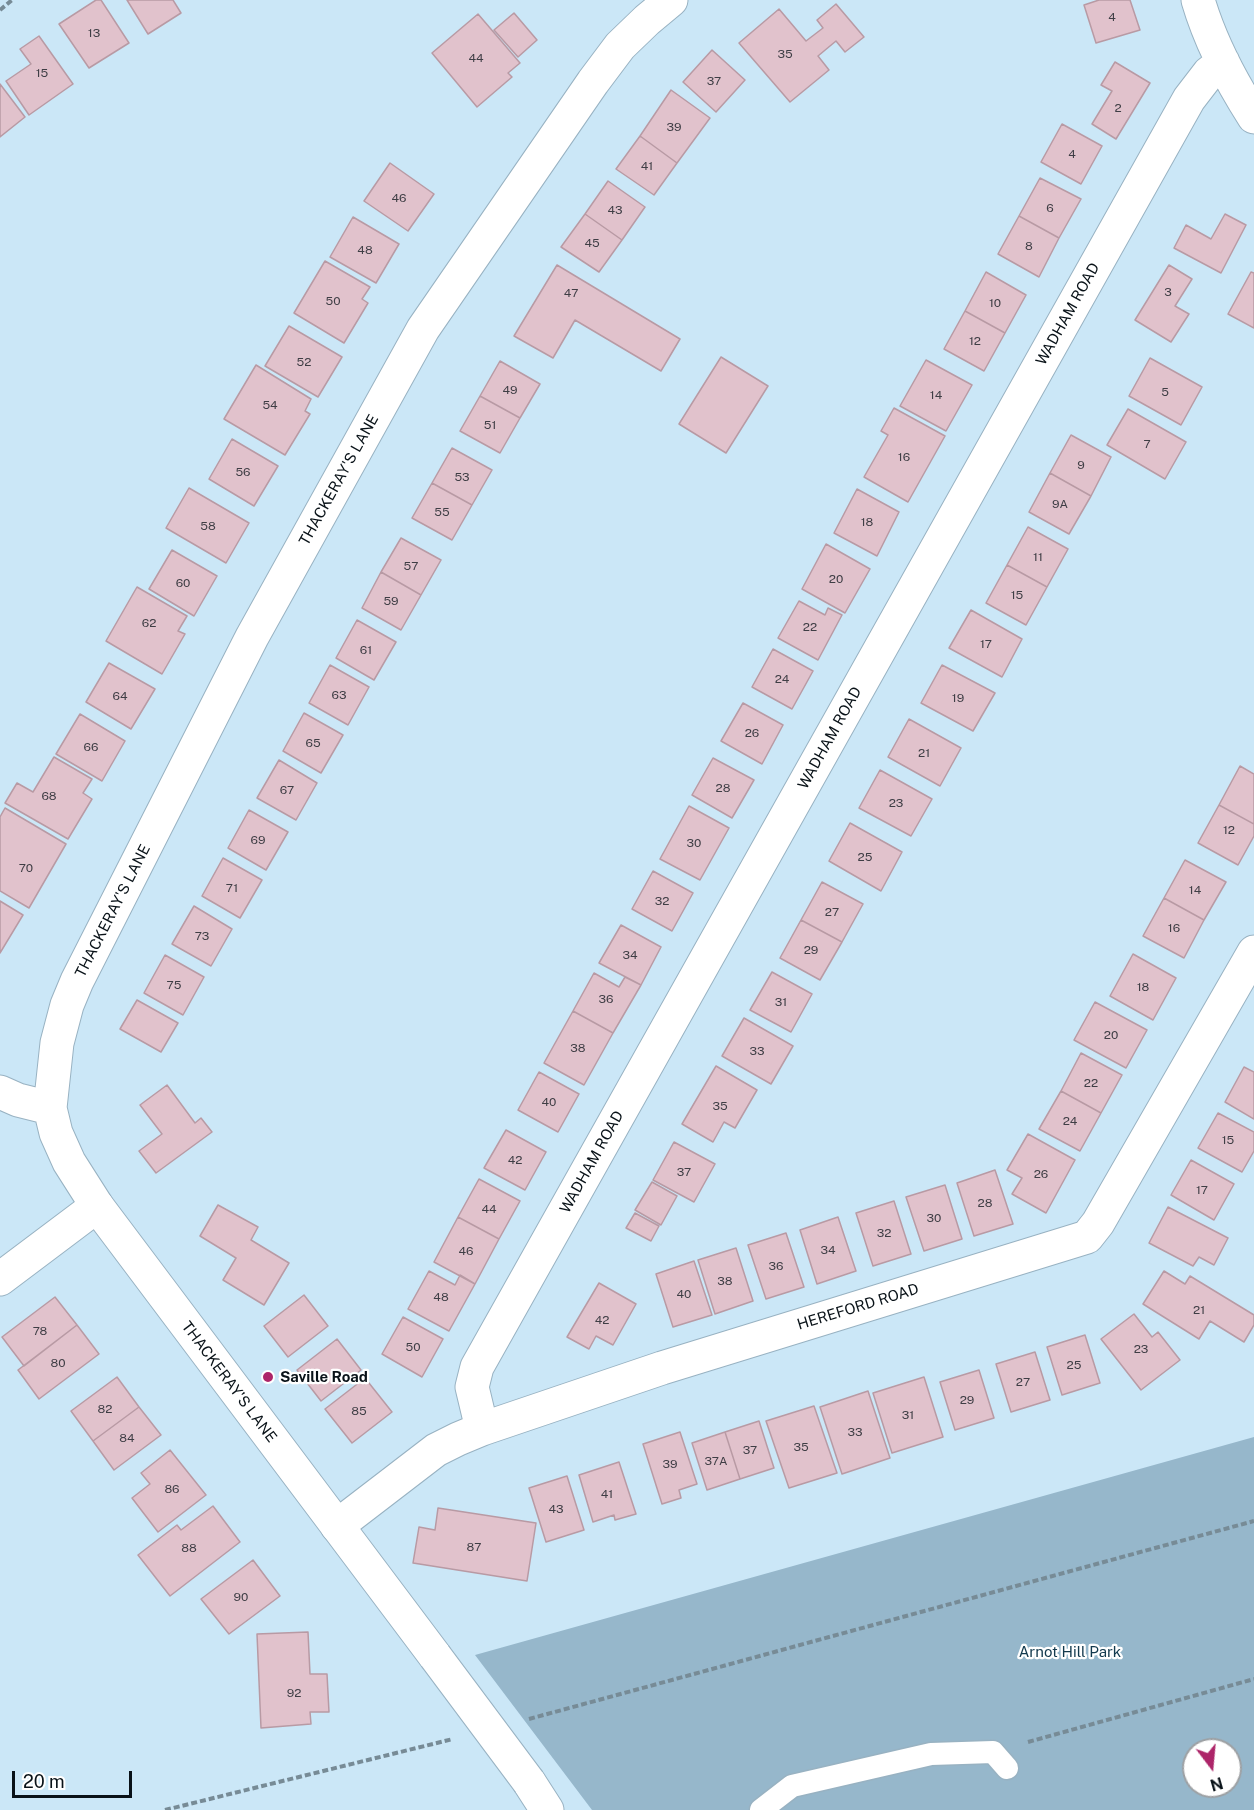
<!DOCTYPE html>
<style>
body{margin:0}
#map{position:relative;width:1254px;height:1810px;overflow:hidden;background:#cbe7f7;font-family:"Public Sans",sans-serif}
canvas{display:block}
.north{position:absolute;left:1182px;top:1738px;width:60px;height:60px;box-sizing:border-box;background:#fff;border:2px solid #9da0a3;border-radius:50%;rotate:164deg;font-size:16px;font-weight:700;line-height:24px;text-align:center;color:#091218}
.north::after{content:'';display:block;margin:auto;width:21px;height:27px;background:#ad2569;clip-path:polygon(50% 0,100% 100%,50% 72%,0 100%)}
.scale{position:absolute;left:12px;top:1771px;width:120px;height:27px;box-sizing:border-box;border:3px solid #091218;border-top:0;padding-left:8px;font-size:18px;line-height:21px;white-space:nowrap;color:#091218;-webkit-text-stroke:4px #fff;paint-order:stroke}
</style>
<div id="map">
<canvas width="1254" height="1810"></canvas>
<div class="north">N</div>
<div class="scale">20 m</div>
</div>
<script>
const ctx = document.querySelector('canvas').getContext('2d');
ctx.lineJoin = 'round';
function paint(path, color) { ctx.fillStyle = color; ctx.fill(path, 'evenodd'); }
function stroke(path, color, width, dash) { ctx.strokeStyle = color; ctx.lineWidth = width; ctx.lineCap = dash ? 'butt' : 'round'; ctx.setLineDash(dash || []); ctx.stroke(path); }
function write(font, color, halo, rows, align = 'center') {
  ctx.font = font + ' "Public Sans",sans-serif'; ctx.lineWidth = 4.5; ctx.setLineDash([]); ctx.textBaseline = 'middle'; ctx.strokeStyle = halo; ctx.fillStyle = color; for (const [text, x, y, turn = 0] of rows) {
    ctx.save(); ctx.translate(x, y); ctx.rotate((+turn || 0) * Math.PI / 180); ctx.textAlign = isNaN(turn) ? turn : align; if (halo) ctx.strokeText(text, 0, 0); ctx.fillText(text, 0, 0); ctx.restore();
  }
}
const green = new Path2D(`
 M1254,1437V1810H592L475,1655ZM1194,1750H1230V1786H1194Z`);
const building = new Path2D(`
 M96,0H101L129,43L89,68L59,24Z
 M127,0H173L181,13L148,34Z
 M1099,0H1130L1140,30L1096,43L1084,5Z
 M836,4L864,37L845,52L836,41L818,56L829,70L790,102L739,43L779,9L806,41L823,28L817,20Z
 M514,13L537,40L518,57L494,30Z
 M478,14L520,63L508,73L512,77L477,107L432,53Z
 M39,36L73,84L29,115L6,81L31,64L20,49Z
 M712,50L745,80L716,112L683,82Z
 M1115,62L1150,83L1116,139L1092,124L1112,91L1101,85Z
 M0,84L25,117L0,137Z
 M671,90L710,118L677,163L640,136Z
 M1062,124L1102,146L1081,184L1041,162Z
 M640,136L677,163L654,195L616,169Z
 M390,163L434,194L408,231L364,201Z
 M1040,178L1081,199L1059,238L1019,216Z
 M608,181L645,207L622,240L585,214Z
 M585,214L622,240L599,272L561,247Z
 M1225,214L1246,225L1221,273L1174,248L1186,225L1211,239Z
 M1019,216L1059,238L1039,277L998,254Z
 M353,217L399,244L376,283L330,257Z
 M325,261L370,287L362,299L368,303L344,343L294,313Z
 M557,265L680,339L661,371L575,320L553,358L514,336Z
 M1169,265L1192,279L1175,306L1189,314L1171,342L1135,320Z
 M986,272L1026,295L1005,333L965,311Z
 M1251,272L1254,273V328L1228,314Z
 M965,311L1005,333L984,371L944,349Z
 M289,326L342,357L318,397L265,366Z
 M721,357L768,386L726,453L679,424Z
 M1150,358L1202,387L1181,425L1129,396Z
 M926,360L972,385L946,431L900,406Z
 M500,361L540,384L520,418L480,396Z
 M256,365L311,399L305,411L310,414L285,455L224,419Z
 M480,396L520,418L500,453L460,431Z
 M894,408L945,436L908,502L864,477L888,435L881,431Z
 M1128,409L1186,442L1165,479L1107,445Z
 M1071,435L1111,457L1091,496L1050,473Z
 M232,439L278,466L254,506L209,479Z
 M452,448L492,470L472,505L432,483Z
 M1050,473L1091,496L1069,534L1029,512Z
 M432,483L472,505L452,540L412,518Z
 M189,488L249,523L226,563L166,528Z
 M857,489L899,512L877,556L834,533Z
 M1028,527L1068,549L1047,587L1007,565Z
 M401,538L441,560L421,595L381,572Z
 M826,544L870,569L845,613L802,589Z
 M172,550L217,576L194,616L149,589Z
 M1007,565L1047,587L1026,625L986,603Z
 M381,572L421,595L401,630L362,608Z
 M137,587L187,616L178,631L185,634L162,674L106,641Z
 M799,601L825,615L828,608L842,615L818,660L778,638Z
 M971,610L1022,639L1002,677L949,648Z
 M357,620L396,642L374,680L336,658Z
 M773,649L813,671L792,709L752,687Z
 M109,663L155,689L131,729L86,702Z
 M330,665L369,687L348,725L309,703Z
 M942,665L995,693L973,731L921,703Z
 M743,703L783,725L762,764L721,741Z
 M304,713L343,735L321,773L283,751Z
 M80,714L125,741L102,781L56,754Z
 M909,719L961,748L940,786L888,757Z
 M54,757L92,779L83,793L92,799L68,839L5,803L17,783L33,792Z
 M713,758L754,780L732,818L692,795Z
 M279,760L317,783L296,820L257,798Z
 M1240,766L1254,774V824L1219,805Z
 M880,770L932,799L911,836L859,808Z
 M1219,805L1254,824V836L1238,865L1198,843Z
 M689,806L729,828L700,880L660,859Z
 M5,808L66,844L29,908L0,891V817Z
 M249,810L288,832L266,870L228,848Z
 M850,823L902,852L881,891L829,861Z
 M223,858L262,880L240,918L202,896Z
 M1185,860L1226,882L1204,920L1164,898Z
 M653,871L693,893L672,931L632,909Z
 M822,882L863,904L842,942L801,920Z
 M1164,898L1204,920L1184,958L1143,936Z
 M0,901L23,915L0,953Z
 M194,906L232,929L211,966L172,944Z
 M801,920L842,942L820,980L780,958Z
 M621,925L661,947L641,985L599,963Z
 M1133,954L1176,978L1153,1020L1110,996Z
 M165,955L204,977L183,1015L144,993Z
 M772,972L812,994L791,1032L750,1010Z
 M594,973L619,987L625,977L641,985L613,1033L573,1011Z
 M137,1000L178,1023L161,1052L120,1029Z
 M1095,1002L1147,1030L1126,1068L1074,1040Z
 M573,1011L613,1033L584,1085L544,1063Z
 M744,1018L793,1046L771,1084L722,1056Z
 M1081,1053L1122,1075L1101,1113L1061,1091Z
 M716,1066L757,1090L735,1128L724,1122L713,1142L682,1124Z
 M1244,1067L1254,1072V1119L1225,1102Z
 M539,1072L579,1094L558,1132L518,1110Z
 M167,1085L195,1123L201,1118L212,1132L156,1173L139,1151L162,1134L140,1105Z
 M1061,1091L1101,1113L1080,1151L1039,1129Z
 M1218,1113L1254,1132V1151L1242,1172L1198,1148Z
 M506,1130L546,1152L525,1190L484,1168Z
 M1028,1134L1075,1160L1046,1213L1012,1194L1022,1178L1007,1170Z
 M674,1142L715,1164L694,1202L653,1180Z
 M1191,1160L1234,1184L1214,1220L1171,1195Z
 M995,1170L1013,1224L974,1236L957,1183Z
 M479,1179L520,1201L499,1239L458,1217Z
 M652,1182L677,1196L661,1225L635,1210Z
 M945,1185L962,1239L924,1251L906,1197Z
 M894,1201L911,1254L873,1266L856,1213Z
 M218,1205L258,1227L251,1240L289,1263L264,1305L223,1280L236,1258L200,1236Z
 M1168,1207L1228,1238L1214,1265L1199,1257L1193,1266L1149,1243Z
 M635,1213L659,1226L651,1241L626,1228Z
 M458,1217L499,1239L475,1284L434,1262Z
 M838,1217L856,1271L817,1284L800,1230Z
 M786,1233L804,1287L766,1299L748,1245Z
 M736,1248L753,1301L715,1314L698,1260Z
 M694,1261L712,1315L673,1327L656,1274Z
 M429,1271L455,1285L460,1275L475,1284L449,1331L408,1309Z
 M1164,1271L1185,1284L1190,1276L1254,1315V1325L1244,1342L1210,1321L1199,1339L1143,1304Z
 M599,1283L636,1304L613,1345L596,1336L589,1349L567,1337Z
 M304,1295L328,1326L288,1357L264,1326Z
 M55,1297L77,1325L24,1366L2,1337Z
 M1134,1314L1152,1337L1158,1332L1180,1360L1141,1390L1101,1339Z
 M403,1317L443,1339L422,1377L382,1354Z
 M77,1325L99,1354L39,1399L18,1370Z
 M1085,1335L1100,1383L1062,1395L1047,1347Z
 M337,1339L361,1370L321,1401L297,1370Z
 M1035,1352L1050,1400L1011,1412L996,1364Z
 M979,1370L994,1418L955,1430L940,1382Z
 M117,1377L139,1407L93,1441L71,1411Z
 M924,1377L943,1437L892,1453L873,1393Z
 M365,1378L392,1412L352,1443L325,1409Z
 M868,1391L890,1458L842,1474L820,1407Z
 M814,1406L837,1473L789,1488L766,1421Z
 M139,1407L161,1435L114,1470L93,1441Z
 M759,1421L774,1468L740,1479L725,1432Z
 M680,1432L697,1484L679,1490L681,1498L662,1504L643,1444Z
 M725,1432L740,1479L707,1490L692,1443Z
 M170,1450L206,1495L158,1532L132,1498L150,1484L141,1473Z
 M619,1462L636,1514L615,1520L614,1515L593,1522L579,1475Z
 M567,1476L584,1530L546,1542L529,1488Z
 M213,1506L240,1542L170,1596L138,1555L177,1525L181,1530Z
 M438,1508L536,1523L527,1581L413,1563L419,1527L435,1530Z
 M253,1560L280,1596L229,1634L201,1599Z
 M308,1632L310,1674H327L329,1712H310L311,1724L261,1728L257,1634Z`);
const path = new Path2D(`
 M0,10L12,0
 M529,1719L1254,1521
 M1028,1742L1254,1679
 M165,1810L453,1739`);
const lane = new Path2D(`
 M761,1810L792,1786L931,1754L993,1752L1007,1768`);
const street = new Path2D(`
 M1198,0C1210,41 1231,81 1254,117
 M0,1279L97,1206
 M482,1429L472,1387L477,1367L1189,99L1209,73L1223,62
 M337,1526L436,1450L458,1439L482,1429L662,1368L1087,1237L1098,1223L1254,952`);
const secondary = new Path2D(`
 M0,1092L18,1100L50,1108
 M435,1656L97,1206L69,1162L56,1133L50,1108L57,1043L67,1005L77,981L252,637L423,329L593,82L620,46L647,20L671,0
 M529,1782L547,1810`);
const secondaryBridge = new Path2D(`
 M435,1656L529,1782`);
const markers = [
 [268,1377,6,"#ad2569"]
];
const numberNames = [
 ["4",1112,17],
 ["13",94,33],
 ["35",785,54],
 ["44",476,58],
 ["15",42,73],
 ["37",714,81],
 ["2",1118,108],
 ["39",674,127],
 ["4",1072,154],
 ["41",647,166],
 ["46",399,198],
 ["6",1050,208],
 ["43",615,210],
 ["45",592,243],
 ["8",1029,246],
 ["48",365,250],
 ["3",1168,292],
 ["47",571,293],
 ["50",333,301],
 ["10",995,303],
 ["12",975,341],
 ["52",304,362],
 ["49",510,390],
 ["5",1165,392],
 ["14",936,395],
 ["54",270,405],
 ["51",490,425],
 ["7",1147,444],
 ["16",904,457],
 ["9",1081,465],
 ["56",243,472],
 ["53",462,477],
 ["9A",1060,504],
 ["55",442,512],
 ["18",867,522],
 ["58",208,526],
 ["11",1038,557],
 ["57",411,566],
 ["20",836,579],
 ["60",183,583],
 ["15",1017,595],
 ["59",391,601],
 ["62",149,623],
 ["22",810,627],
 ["17",986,644],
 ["61",366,650],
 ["24",782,679],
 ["63",339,695],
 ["64",120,696],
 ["19",958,698],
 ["26",752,733],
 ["65",313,743],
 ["66",91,747],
 ["21",924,753],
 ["28",723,788],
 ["67",287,790],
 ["68",49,796],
 ["23",896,803],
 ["12",1229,830],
 ["69",258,840],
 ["30",694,843],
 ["25",865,857],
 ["70",26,868],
 ["71",232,888],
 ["14",1195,890],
 ["32",662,901],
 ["27",832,912],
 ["16",1174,928],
 ["73",202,936],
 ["29",811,950],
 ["34",630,955],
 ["75",174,985],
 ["18",1143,987],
 ["36",606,999],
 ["31",781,1002],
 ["20",1111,1035],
 ["38",578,1048],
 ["33",757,1051],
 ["22",1091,1083],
 ["40",549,1102],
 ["35",720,1106],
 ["24",1070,1121],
 ["15",1228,1140],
 ["42",515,1160],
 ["37",684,1172],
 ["26",1041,1174],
 ["17",1202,1190],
 ["28",985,1203],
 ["44",489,1209],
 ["30",934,1218],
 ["32",884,1233],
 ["34",828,1250],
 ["46",466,1251],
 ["36",776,1266],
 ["38",725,1281],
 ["40",684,1294],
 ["48",441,1297],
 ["21",1199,1310],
 ["42",602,1320],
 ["78",40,1331],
 ["50",413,1347],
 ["23",1141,1349],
 ["80",58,1363],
 ["25",1074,1365],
 ["27",1023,1382],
 ["29",967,1400],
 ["82",105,1409],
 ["85",359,1411],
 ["31",908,1415],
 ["33",855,1432],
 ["84",127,1438],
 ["35",801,1447],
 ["37",750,1450],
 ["37A",716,1461],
 ["39",670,1464],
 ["86",172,1489],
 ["41",607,1494],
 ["43",556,1509],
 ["87",474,1547],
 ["88",189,1548],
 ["90",241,1597],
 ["92",294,1693]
];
const streetNames = [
 ["WADHAM ROAD",1068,314,-61],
 ["THACKERAY'S LANE",339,480,-61],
 ["WADHAM ROAD",830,738,-61],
 ["THACKERAY'S LANE",113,911,-63],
 ["WADHAM ROAD",592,1162,-61],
 ["HEREFORD ROAD",858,1307,-17],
 ["THACKERAY'S LANE",229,1382,53]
];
const poiNames = [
 ["Saville Road",280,1377]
];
const parkNames = [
 ["Arnot Hill Park",1070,1652]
];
paint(green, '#96b7cb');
paint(building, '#e1c2cc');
stroke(building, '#b89aa4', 1.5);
stroke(lane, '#98b2c2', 25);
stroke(street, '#98b2c2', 35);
stroke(secondary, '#98b2c2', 35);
stroke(path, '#778b96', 4, [6, 3]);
stroke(lane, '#fff', 22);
stroke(street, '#fff', 33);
stroke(secondary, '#fff', 33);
stroke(secondaryBridge, '#98b2c2', 35, []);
stroke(secondaryBridge, '#fff', 33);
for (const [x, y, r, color] of markers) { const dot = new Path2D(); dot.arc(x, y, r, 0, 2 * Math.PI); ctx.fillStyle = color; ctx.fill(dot); stroke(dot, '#fff', 2); }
write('12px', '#3f3e45', null, numberNames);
write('15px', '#091218', '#fff', streetNames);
write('bold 15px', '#091218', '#fff', poiNames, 'left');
write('15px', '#12394d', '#fff', parkNames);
</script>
